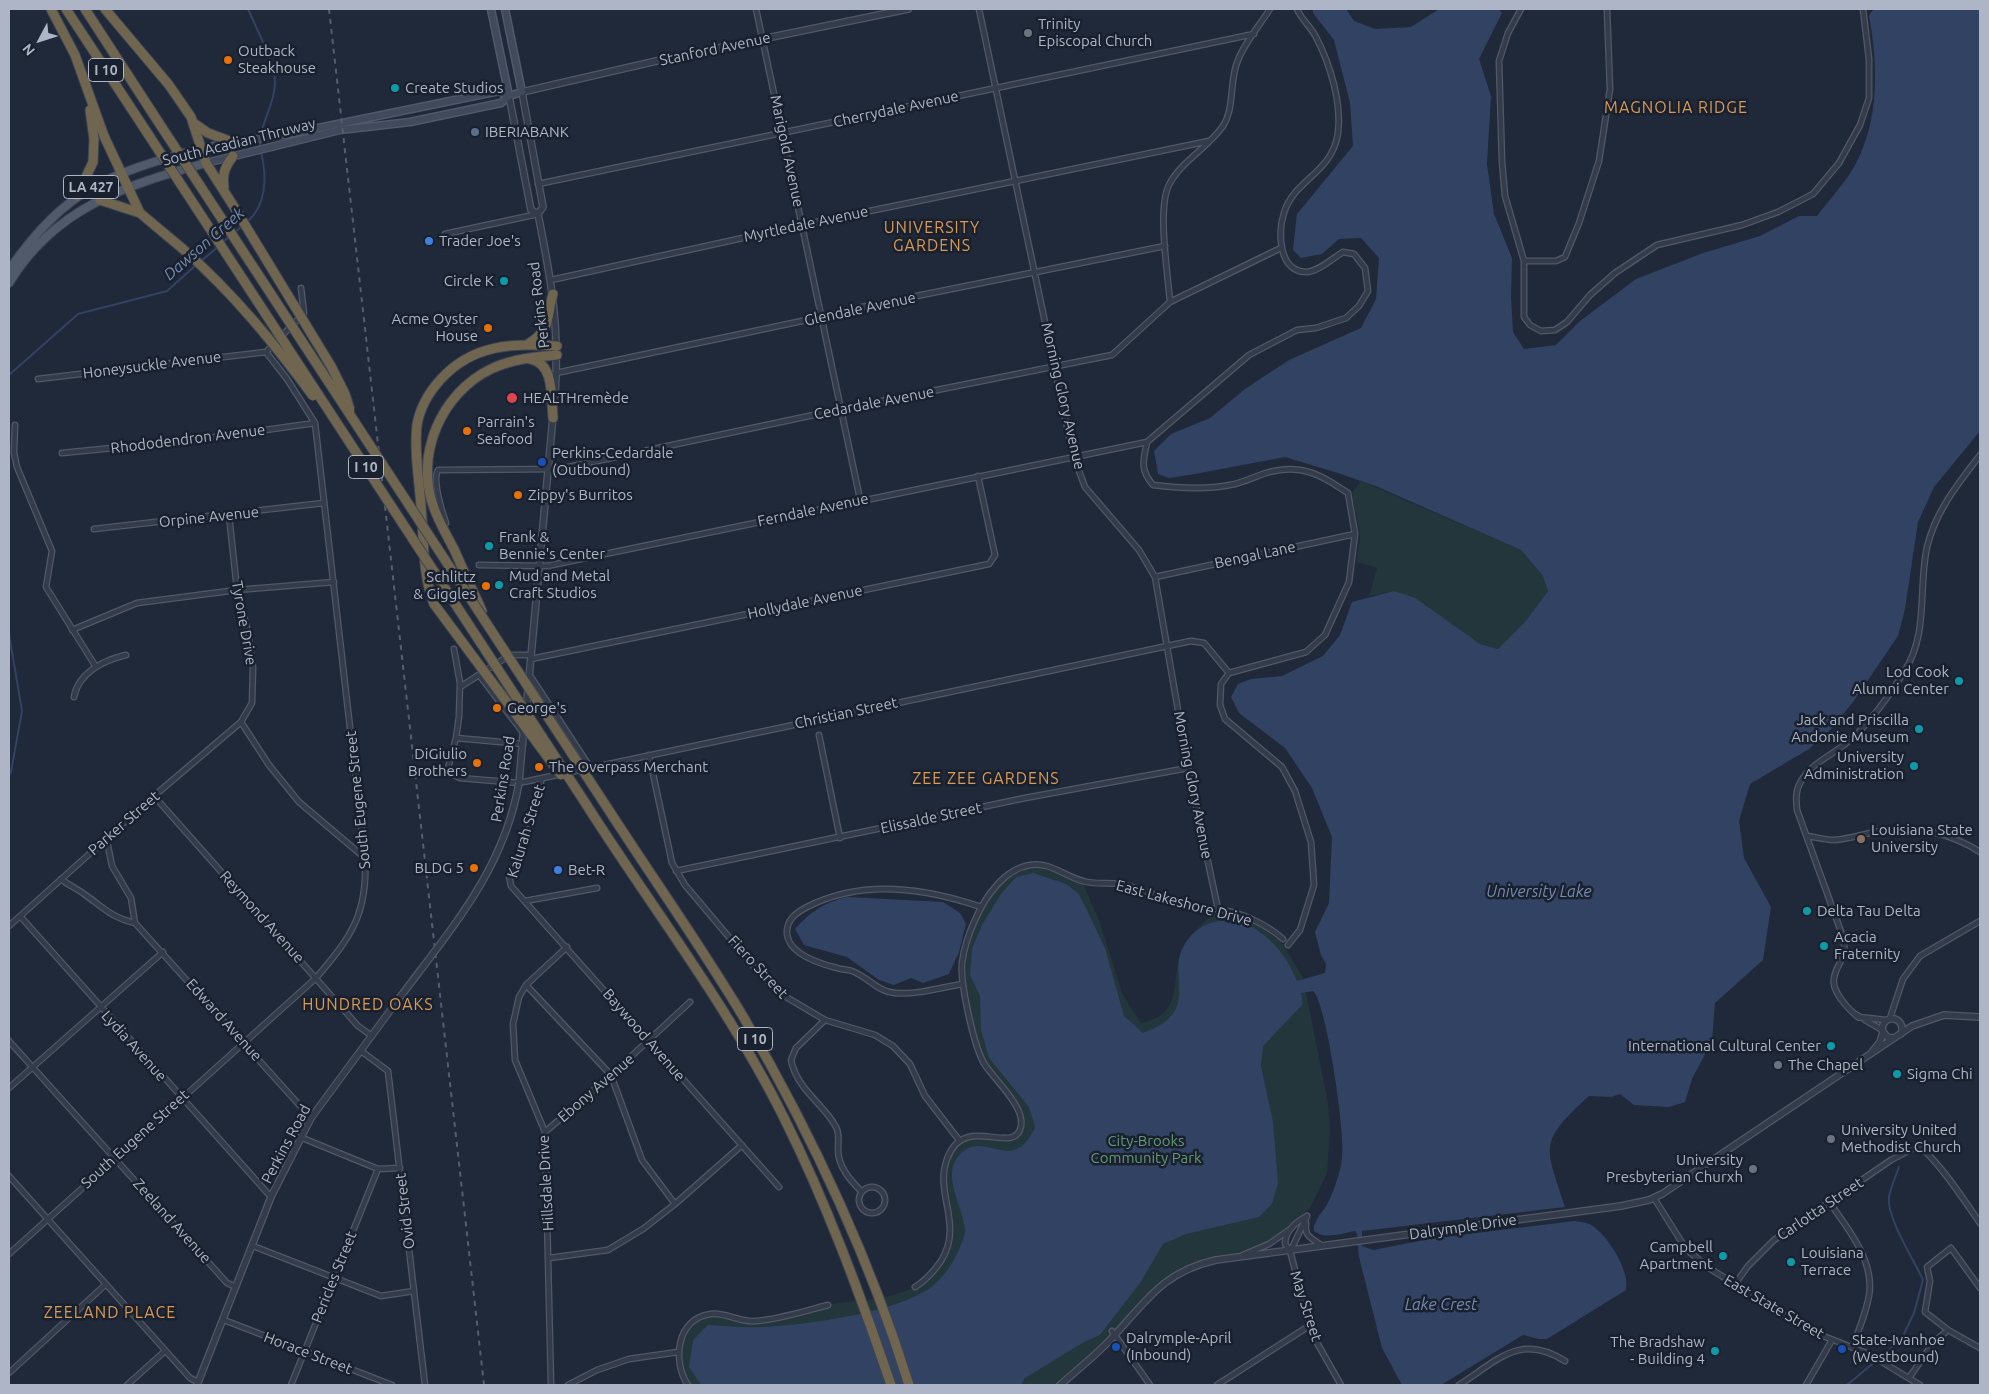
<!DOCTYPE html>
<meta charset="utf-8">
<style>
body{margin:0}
#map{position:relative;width:1989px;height:1394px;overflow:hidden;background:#20293a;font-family:Ubuntu,sans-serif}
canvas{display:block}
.frame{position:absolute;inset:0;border:10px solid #aeb5c6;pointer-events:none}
.north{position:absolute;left:15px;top:15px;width:50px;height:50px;-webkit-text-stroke:4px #19202e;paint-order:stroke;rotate:230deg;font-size:14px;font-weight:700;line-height:20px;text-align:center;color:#aeb5c6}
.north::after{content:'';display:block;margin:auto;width:18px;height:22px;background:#aeb5c6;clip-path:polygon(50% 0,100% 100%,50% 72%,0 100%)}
</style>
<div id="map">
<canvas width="1989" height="1394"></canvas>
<div class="frame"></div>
<div class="north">N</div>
</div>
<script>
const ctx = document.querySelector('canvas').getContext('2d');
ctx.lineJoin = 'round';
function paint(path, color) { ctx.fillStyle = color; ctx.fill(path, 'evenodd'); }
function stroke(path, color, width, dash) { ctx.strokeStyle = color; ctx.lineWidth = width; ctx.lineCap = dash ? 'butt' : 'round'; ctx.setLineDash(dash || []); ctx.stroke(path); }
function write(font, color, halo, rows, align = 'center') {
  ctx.font = font + ' Ubuntu,sans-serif'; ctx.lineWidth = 5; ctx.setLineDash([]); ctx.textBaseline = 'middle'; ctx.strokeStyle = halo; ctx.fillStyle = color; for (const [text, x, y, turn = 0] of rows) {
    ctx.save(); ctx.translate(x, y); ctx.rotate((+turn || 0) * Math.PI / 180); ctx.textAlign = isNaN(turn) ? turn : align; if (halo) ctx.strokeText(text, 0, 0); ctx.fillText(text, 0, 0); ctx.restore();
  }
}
const green = new Path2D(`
 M1361,481L1521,550L1543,576L1548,591L1525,622L1498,649L1480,644L1394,591L1369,596L1377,568L1357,562L1360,535L1352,493Z
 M1037,864L1082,881L1099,920L1122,993L1141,1023C1188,1013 1167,979 1184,946C1192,932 1206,921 1218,909L1251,919L1283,944L1303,978L1328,1103L1330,1129L1327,1173L1310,1208L1278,1239L1237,1258L1194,1266L1171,1277L1115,1335L1060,1385H688C676,1367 677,1326 702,1317C720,1311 733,1321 750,1321C777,1320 802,1311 828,1305C856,1300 887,1300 913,1288C923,1284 931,1273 937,1264C941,1259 947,1252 949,1245C957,1216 934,1180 950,1152C953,1147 959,1142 963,1138L1013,1137L1020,1130L1019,1109L981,1059L962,979L975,921L1004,878L1019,868Z`);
const water = new Path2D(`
 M1313,9H1346L1354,21L1375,29L1411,27L1439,9H1498L1502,13L1479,59L1491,96L1487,164L1494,214L1512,258L1511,298L1513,332L1524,349L1556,345L1580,321L1636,279L1703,253L1760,236L1799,216H1817C1829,200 1844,184 1854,167C1880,121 1878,65 1869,15L1874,9H1980V431L1934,487L1918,522L1905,609L1898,636L1853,702L1831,729L1809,749L1750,784L1739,821L1744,858L1771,907L1763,960L1715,1003L1712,1041L1692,1079L1685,1102L1669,1107L1634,1105L1620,1094L1611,1097L1589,1096C1538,1143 1545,1144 1565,1207L1362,1231V1246L1373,1250L1435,1238L1575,1221C1581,1222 1590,1223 1594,1227C1609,1238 1630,1271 1626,1290L1547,1339H1539L1523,1335L1441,1385H1402L1382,1348L1359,1257L1357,1234L1355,1231C1343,1233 1324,1240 1314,1231C1314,1228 1313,1227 1315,1224C1317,1217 1323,1211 1327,1205C1334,1190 1340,1174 1342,1158C1346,1137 1326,1000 1313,991L1301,993L1303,1004L1263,1046L1261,1066L1273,1122L1278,1183L1272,1204L1259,1217L1186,1234L1163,1244L1140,1283L1100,1335L1084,1342L1025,1378L1021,1385H701L689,1367L693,1340L708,1325C727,1326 747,1328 765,1327C810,1324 894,1313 930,1288C942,1280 954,1262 959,1249C961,1244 965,1236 965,1231C965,1211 942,1178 957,1158C982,1124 1012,1179 1035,1127L1029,1107L989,1058L981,1030L980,996L970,975L972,948L983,923L1001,894L1016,877L1033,873L1066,884L1079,894L1105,948L1124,1016L1143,1033C1155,1028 1167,1023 1174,1012C1184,997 1176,975 1179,959C1186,927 1220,912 1248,925C1271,936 1288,958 1297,981L1325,973L1326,964L1321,955L1315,932L1329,903L1332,837L1312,788L1285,748L1239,713L1231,697L1238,684L1251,679L1282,676L1323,656L1340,635L1352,602L1394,591L1415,598L1480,644L1498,649L1525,622L1548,591L1543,576L1521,550L1378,487L1338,473L1285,457L1195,474L1169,478L1158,474L1154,451L1171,434L1210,418L1245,389L1289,360L1361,328L1376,299L1379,258L1361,238L1339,239L1322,254L1301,258L1293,250L1297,214L1353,146L1350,103L1334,40L1313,13Z
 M847,897L943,902L960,913L966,924L959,952L949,974L923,983L911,978L894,985L879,980L847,957L804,945L795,929C811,911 824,903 847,897Z`);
const stream = new Path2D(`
 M248,9C256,28 276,65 275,84C274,107 259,124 260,148
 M247,222C267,205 267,176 261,152
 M234,233L242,226
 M222,243L230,236
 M201,261L219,246
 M9,375L78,314L167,291L196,265
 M9,634L22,711L11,772L9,775
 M1847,1385L1901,1340L1914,1313L1923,1280C1914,1260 1886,1217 1889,1197C1891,1186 1896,1176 1899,1167`);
const minor = new Path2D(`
 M756,9L860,499
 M979,9L1073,455L1085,487L1139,550L1155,577L1188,768L1218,909
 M1521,9L1508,33L1499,61L1502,162L1505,196L1524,261V317L1530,325L1541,331L1555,330L1567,322L1590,295L1615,273L1657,245L1742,225L1778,212L1813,194L1839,163L1860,125L1869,98V59L1863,9
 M538,184L1254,34
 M445,234L538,214
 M1524,261H1556L1565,257L1579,223L1599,161L1610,89L1607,9
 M551,280L802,225L1209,141
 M1170,302C1168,275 1157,208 1169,185C1181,161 1208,148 1223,126C1235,108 1229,80 1238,60C1245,42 1260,25 1270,9
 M556,373L821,317L862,307L1165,246
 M38,379L266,352
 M15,425L14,453L17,467L52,551L46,587L96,667
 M62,453L194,440L315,423
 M229,515L237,590L248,632L253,667L252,703L241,722L269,765L299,802L365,858
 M446,523C442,512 432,480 438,470L559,469L842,409L1112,355L1170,302L1281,248
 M94,529L324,503
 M479,565L547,566L1147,442
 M1155,577L1355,534
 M72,630L137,603L237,590L334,582
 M454,649L460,683L459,717L456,738L448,768L450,773L460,778L519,783L1191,641L1204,643L1229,673
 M531,659L989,564L995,555L978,476
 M529,674L590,767
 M479,675L524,734
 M460,687L510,655H531
 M74,697C78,673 104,660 126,655
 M819,735L840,838
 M456,738L523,744
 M649,755L672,863L685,885L755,968L781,994L825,1020L875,1035L893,1046L910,1064L925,1096L959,1140
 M542,778L529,830L509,876L511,886L779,1187
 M154,796L358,1026L372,1036
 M1807,836C1815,837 1825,840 1834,840C1850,839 1867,833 1884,830C1917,825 1952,834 1980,852
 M104,840L108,846L112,866L131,898L135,923
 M676,871L1025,798L1188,768
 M61,879C68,885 76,888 84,894C103,907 110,917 135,923L311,1118
 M525,901L597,888
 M20,916L271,1197
 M9,926L154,796L241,722
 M1288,945L1300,930L1314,885L1311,842L1295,791L1282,767L1225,719L1220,705L1221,684L1229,673L1306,652L1325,635L1349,582L1355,534L1348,493C1319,474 1302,463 1266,473C1254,477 1242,483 1230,485C1205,490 1177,488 1153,485C1140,470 1143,461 1147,442L1249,355L1297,330L1316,328L1346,318L1359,306L1368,291L1365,268L1354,254L1343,252C1333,258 1318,272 1306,272C1278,271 1278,232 1284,213C1294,179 1332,174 1338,133C1342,103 1330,64 1316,37C1311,27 1301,19 1297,9
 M963,984C942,987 917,995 895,993C878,992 868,977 852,971C847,969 842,970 837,968C821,964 789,955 787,934C786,919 797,912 809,906C864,879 925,888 981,907
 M526,985L611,1075L642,1160L675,1204
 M1856,1015C1847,1008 1831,990 1834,978C1837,962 1846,961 1844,940L1797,810C1796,800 1795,791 1801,781C1812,762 1835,754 1850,740C1872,721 1889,696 1904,672C1929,633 1918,589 1927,547C1936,510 1958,484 1980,455
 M1859,1017L1886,1020
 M1890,1018L1903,979L1920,956L1980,921
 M825,1020L796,1048L791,1060C797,1090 824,1104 836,1127C840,1134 838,1142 838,1149C838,1167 850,1180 862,1192
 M1865,1020L1882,1030
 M9,1041L227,1283L236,1287
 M361,1051L388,1071L425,1385
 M9,1088L163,952
 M545,1132L611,1075L690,1002
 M300,1137L378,1169L400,1168
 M9,1176L190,1378L198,1382
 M859 1200a13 13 0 1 1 26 0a13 13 0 1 1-26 0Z
 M1654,1198L1686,1249L1709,1268L1808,1330L1869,1354L1920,1385
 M1830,1203C1848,1229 1875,1261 1869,1296C1866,1313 1858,1331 1853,1347
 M1307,1216C1296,1222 1285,1231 1285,1244L1290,1251L1312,1334L1341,1385
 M1306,1223C1304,1238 1313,1238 1322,1246
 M253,1246L381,1296L414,1291
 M1291,1250L1307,1216
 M9,1254L316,978C351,937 368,914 365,858L315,423L287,379L266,352L304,313L301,288
 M1243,1255L1269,1244L1289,1230
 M549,1258L608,1250L643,1229L675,1204L742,1145
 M1735,1284L1748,1266L1774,1240L1891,1160L1916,1147C1930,1147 1970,1209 1980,1223
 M915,1287C925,1281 934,1271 941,1261C964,1224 934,1194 947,1159C964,1111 1015,1158 1021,1126C1025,1107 995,1080 985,1065C974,1048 960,983 962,963C964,948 969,933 975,920C985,897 1004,869 1030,865C1049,861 1066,877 1083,881C1095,885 1108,882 1120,884C1144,888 1166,901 1189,907C1198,909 1208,908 1217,909C1240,912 1265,923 1283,939
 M1980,1288L1951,1248L1927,1267L1930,1281L1925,1312L1948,1330L1980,1348
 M224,1320L392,1385
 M1112,1331L1150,1385
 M9,1373L105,1285
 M1909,1378L1933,1343L1948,1330
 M127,1385L165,1351
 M291,1385L378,1169
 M551,1385L545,1132L515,1060L513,1024L519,997L526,985L567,947
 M568,1385L597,1370L629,1359L678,1352
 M688,1385C672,1362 676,1318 711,1314C726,1312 740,1323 756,1321C780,1319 805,1311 828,1305
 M1217,1385L1309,1326
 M1459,1385C1497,1361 1520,1332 1565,1361
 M1806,1385L1832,1340`);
const tertiary = new Path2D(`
 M509,96L531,210L538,214C551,278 560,329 555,395
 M538,214L543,207L522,92L665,59L908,9
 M526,711L553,416
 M519,783L524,725
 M1856,1015L1859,1017
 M1893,1038L1887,1037L1882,1030C1883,1012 1907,1017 1901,1034
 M1872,1052L1880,1042L1883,1032
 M197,1385L271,1197L311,1118L395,1004
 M1060,1385C1077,1370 1095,1356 1111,1339C1146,1302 1162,1272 1216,1260L1621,1206L1649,1200L1662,1194L1912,1026L1944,1015L1980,1017`);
const secondary = new Path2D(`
 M491,9L509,96
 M202,148L299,132L499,91L509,96
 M206,163L340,130L410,122L501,103L509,96L522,92L505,9`);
const primary = new Path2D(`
 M9,270C67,187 109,174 202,148
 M9,283C54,208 126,185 206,163`);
const motorway = new Path2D(`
 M51,9L75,55L104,136L140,213L183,249
 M66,9L146,131
 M85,9L159,123
 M105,9L169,85L191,117L206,163L236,210
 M195,124L208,133L232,142
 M224,187C222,174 225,167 233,156
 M77,196L93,162L94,139L90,110
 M100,200L140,213
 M528,344C552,329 546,318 553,294
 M530,359C555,363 551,399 553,418
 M434,604C422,574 424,537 421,506C419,480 414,451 417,425C420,407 429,392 441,379C473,344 513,343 557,346
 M482,611C473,591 463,570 454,549C447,536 439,522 434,508C414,456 441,393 491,369C512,359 534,357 557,355
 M586,804C652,908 729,1007 784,1118C827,1204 860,1294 891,1385
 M612,815C656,883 703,949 744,1018C812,1135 869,1256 909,1385`);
const rail = new Path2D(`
 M329,9L484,1385`);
const tertiaryBridge = new Path2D(`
 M395,1004C448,932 503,873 519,783`);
const motorwayBridge = new Path2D(`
 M159,123L612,815
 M146,131L586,804
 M236,210L331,366L345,394L350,410
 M183,249C234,294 273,342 313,396
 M434,604L561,775`);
const markers = [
 [1028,33,5,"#6b7280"],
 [228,60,5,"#e8710a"],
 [395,88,5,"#0f9aa8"],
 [475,132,5,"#5c6f8a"],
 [429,241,5,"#3f7fe0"],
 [504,281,5,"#0f9aa8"],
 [488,328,5,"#e8710a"],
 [512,398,6,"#e0444e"],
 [467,431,5,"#e8710a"],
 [542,462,5,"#1a4fb4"],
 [518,495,5,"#e8710a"],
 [489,546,5,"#0f9aa8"],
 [499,585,5,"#0f9aa8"],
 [486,586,5,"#e8710a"],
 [1959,681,5,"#0f9aa8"],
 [497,708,5,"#e8710a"],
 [1919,729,5,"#0f9aa8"],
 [477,763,5,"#e8710a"],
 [1914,766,5,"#0f9aa8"],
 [539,767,5,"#e8710a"],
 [1861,839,5,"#8d6e63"],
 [474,868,5,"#e8710a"],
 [558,870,5,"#3f7fe0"],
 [1807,911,5,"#0f9aa8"],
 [1824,946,5,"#0f9aa8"],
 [1831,1046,5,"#0f9aa8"],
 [1778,1065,5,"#6b7280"],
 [1897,1074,5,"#0f9aa8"],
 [1831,1139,5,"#6b7280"],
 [1753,1169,5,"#6b7280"],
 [1723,1256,5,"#0f9aa8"],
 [1791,1262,5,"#0f9aa8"],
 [1116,1347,5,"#1a4fb4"],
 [1842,1349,5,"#1a4fb4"],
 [1715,1351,5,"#0f9aa8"]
];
const shields = [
 [106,70,35],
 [91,187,55],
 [366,467,35],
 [755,1039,35]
];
const shieldNames = [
 ["I 10",106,70],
 ["LA 427",91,187],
 ["I 10",366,467],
 ["I 10",755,1039]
];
const poiNames = [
 ["Trinity",1038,24],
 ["Episcopal Church",1038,41],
 ["Outback",238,51],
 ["Steakhouse",238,68],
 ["Create Studios",405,88],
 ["IBERIABANK",485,132],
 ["Trader Joe's",439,241],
 ["Circle K",494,281,"right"],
 ["Acme Oyster",478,319,"right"],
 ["House",478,336,"right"],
 ["HEALTHremède",523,398],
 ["Parrain's",477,422],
 ["Seafood",477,439],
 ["Perkins-Cedardale",552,453],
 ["(Outbound)",552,470],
 ["Zippy's Burritos",528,495],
 ["Frank &",499,537],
 ["Bennie's Center",499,554],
 ["Mud and Metal",509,576],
 ["Craft Studios",509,593],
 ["Schlittz",476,577,"right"],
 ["& Giggles",476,594,"right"],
 ["Lod Cook",1949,672,"right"],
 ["Alumni Center",1949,689,"right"],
 ["George's",507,708],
 ["Jack and Priscilla",1909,720,"right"],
 ["Andonie Museum",1909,737,"right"],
 ["DiGiulio",467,754,"right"],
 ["Brothers",467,771,"right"],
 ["University",1904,757,"right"],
 ["Administration",1904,774,"right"],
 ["The Overpass Merchant",549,767],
 ["Louisiana State",1871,830],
 ["University",1871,847],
 ["BLDG 5",464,868,"right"],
 ["Bet-R",568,870],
 ["Delta Tau Delta",1817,911],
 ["Acacia",1834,937],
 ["Fraternity",1834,954],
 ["International Cultural Center",1821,1046,"right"],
 ["The Chapel",1788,1065],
 ["Sigma Chi",1907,1074],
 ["University United",1841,1130],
 ["Methodist Church",1841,1147],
 ["University",1743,1160,"right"],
 ["Presbyterian Churxh",1743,1177,"right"],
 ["Campbell",1713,1247,"right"],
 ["Apartment",1713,1264,"right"],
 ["Louisiana",1801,1253],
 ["Terrace",1801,1270],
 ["Dalrymple-April",1126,1338],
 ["(Inbound)",1126,1355],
 ["State-Ivanhoe",1852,1340],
 ["(Westbound)",1852,1357],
 ["The Bradshaw",1705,1342,"right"],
 ["- Building 4",1705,1359,"right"]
];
const streetNames = [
 ["Stanford Avenue",715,49,-12],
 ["Cherrydale Avenue",896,109,-12],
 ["South Acadian Thruway",239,142,-14],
 ["Marigold Avenue",787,151,78],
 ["Myrtledale Avenue",806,224,-12],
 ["Perkins Road",539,305,-97],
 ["Glendale Avenue",860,309,-12],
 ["Honeysuckle Avenue",152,365,-7],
 ["Morning Glory Avenue",1063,396,77],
 ["Cedardale Avenue",874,403,-11],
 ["Rhododendron Avenue",188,439,-7],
 ["Ferndale Avenue",813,510,-12],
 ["Orpine Avenue",209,517,-6],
 ["Bengal Lane",1255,555,-12],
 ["Hollydale Avenue",805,602,-12],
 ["Tyrone Drive",244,623,80],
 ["Christian Street",846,713,-12],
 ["Perkins Road",503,779,-81],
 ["Morning Glory Avenue",1193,785,79],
 ["South Eugene Street",358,800,-96],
 ["Elissalde Street",931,818,-12],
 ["Parker Street",124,823,-41],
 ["Kalurah Street",526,831,-73],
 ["East Lakeshore Drive",1184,903,15],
 ["Reymond Avenue",262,917,48],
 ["Fiero Street",758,967,47],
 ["Edward Avenue",224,1020,48],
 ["Baywood Avenue",644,1035,49],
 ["Lydia Avenue",134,1046,48],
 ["Ebony Avenue",596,1088,-41],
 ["South Eugene Street",135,1139,-42],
 ["Perkins Road",286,1144,-62],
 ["Hillsdale Drive",546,1183,-93],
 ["Carlotta Street",1820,1209,-34],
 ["Ovid Street",405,1211,-97],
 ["Zeeland Avenue",172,1221,48],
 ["Dalrymple Drive",1463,1227,-8],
 ["Pericles Street",334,1277,-68],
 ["May Street",1306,1306,72],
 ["East State Street",1774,1307,30],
 ["Horace Street",308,1353,21]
];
const parkNames = [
 ["City-Brooks",1146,1141],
 ["Community Park",1146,1158]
];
const neighbourhoodNames = [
 ["MAGNOLIA RIDGE",1676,108],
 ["UNIVERSITY",932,228],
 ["GARDENS",932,246],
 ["ZEE ZEE GARDENS",986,779],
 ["HUNDRED OAKS",368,1005],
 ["ZEELAND PLACE",110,1313]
];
const waterNames = [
 ["Dawson Creek",204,244,-41],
 ["University Lake",1539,892],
 ["Lake Crest",1441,1305]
];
paint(green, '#22363b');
paint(water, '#324262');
stroke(stream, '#324262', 2);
stroke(minor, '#515867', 7);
stroke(tertiary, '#515867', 8);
stroke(secondary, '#515867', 9);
stroke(primary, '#3d4453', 10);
stroke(motorway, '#3e4554', 11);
stroke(minor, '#343b4a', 4.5);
stroke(tertiary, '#343b4a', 5.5);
stroke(secondary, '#41495d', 6);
stroke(primary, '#515a6a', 8);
stroke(motorway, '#706650', 9);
stroke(rail, '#555e71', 2, [5, 5]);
stroke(tertiaryBridge, '#515867', 8, []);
stroke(motorwayBridge, '#3e4554', 11, []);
stroke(tertiaryBridge, '#343b4a', 5.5);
stroke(motorwayBridge, '#706650', 9);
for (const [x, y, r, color] of markers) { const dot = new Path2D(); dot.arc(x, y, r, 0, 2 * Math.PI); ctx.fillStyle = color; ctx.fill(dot); stroke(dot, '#19202e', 2); }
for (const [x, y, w] of shields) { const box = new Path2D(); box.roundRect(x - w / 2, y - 11.5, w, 23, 4); ctx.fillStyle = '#19202e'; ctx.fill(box); stroke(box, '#aeb5c6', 1); }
write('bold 14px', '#aeb5c6', null, shieldNames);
write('15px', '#aeb5c6', '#19202e', poiNames, 'left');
write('15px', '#aeb5c6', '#19202e', streetNames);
write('15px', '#649875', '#19202e', parkNames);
ctx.letterSpacing = '1px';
write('16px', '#d89a57', '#19202e', neighbourhoodNames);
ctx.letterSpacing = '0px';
write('italic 16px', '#7489b0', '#19202e', waterNames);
</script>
